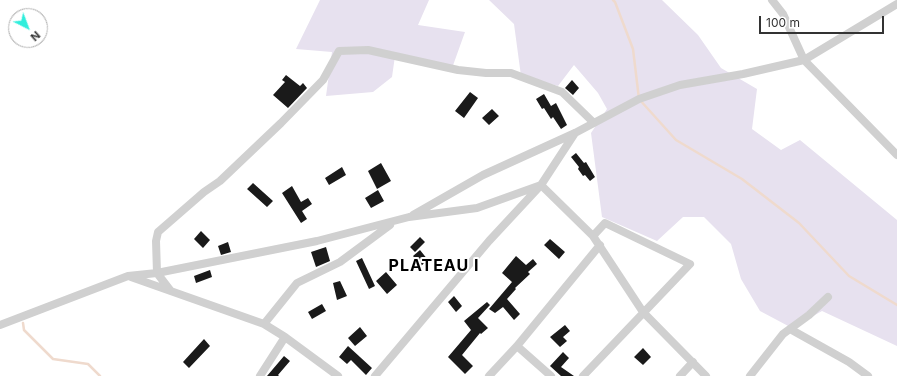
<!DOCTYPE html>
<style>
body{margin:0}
#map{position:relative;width:897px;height:376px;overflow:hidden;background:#fff;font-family:Inter,sans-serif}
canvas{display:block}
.north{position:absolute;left:8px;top:8px;width:40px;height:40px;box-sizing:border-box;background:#fff;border:1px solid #adadad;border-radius:50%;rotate:138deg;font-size:11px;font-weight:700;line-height:16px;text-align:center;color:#333}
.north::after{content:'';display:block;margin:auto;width:14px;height:18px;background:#30eedc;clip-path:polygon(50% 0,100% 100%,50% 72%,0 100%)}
.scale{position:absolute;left:759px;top:16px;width:125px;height:18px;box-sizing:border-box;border:2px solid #333;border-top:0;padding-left:5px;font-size:12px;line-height:14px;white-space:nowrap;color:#333;-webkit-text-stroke:3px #fff;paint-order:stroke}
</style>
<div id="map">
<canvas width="897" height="376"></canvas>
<div class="north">N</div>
<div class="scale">100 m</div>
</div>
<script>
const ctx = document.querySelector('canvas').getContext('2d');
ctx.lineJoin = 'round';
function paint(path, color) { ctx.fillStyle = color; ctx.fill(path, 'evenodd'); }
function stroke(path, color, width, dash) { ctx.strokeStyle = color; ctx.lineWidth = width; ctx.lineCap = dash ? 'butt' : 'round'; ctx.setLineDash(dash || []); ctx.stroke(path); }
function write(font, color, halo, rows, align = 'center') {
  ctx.font = font + ' Inter,sans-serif'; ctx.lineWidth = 4; ctx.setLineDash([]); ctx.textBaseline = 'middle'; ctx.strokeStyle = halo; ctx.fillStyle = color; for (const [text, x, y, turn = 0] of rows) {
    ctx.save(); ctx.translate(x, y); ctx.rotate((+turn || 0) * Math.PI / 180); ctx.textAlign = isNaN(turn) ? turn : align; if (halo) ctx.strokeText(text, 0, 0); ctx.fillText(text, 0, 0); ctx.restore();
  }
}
const green = new Path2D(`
 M320,0H429L418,25L465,32L451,71L395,56L392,77L373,92L326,96L332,52L296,49Z
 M489,0H662L698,35L721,68L757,89L752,129L781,150L800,140L897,220V346L822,311L792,328L760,311L741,279L731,244L704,217H683L657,241L602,217L591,133L607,109L598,93L574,65L558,86L521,76L514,24Z`);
const stream = new Path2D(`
 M613,0L615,2L633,49L639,99L676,140L742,179L799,223L849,276L897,305
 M23,323L24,330L53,359L88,364L100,376`);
const building = new Path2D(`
 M286,75L300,86L303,83L307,88L288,108L273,95L285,82L282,80Z
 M572,80L579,88L573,95L565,88Z
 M470,92L478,98L464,118L455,111Z
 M544,94L551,106L556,103L567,125L561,129L553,117L551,119L544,108L542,109L536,99Z
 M492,109L499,116L489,125L482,118Z
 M576,153L584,163L586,162L595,177L590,181L585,175L583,176L578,169L579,167L571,157Z
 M381,163L391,181L377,189L368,171Z
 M342,167L346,175L329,185L325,178Z
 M253,183L273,201L267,207L247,189Z
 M292,186L301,202L308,198L312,204L302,211L307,219L301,223L282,193Z
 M378,190L384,201L371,208L365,198Z
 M201,231L210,240L203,248L194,239Z
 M420,237L425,242L415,252L410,247Z
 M550,239L565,252L559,259L544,245Z
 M228,242L231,252L221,255L218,246Z
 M326,247L330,261L316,267L311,252Z
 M420,250L428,260L421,266L413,256Z
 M516,256L526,265L533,259L537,264L528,272L530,274L515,288L516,289L507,299L520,314L514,320L503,307L495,313L489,309L512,282L502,273Z
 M362,258L375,286L369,289L356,261Z
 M210,270L212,277L196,283L194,276Z
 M386,272L397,285L387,294L376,281Z
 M340,281L347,296L337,300L333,283Z
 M454,296L462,306L456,312L448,302Z
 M487,302L490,305L478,318L488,328L481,334L480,333L462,355L473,366L465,374L448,357L471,330L464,321Z
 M322,304L326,311L312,319L308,312Z
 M565,325L570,331L563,337L567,341L560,347L550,337Z
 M360,327L367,336L355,346L348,338Z
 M204,339L210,346L189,368L183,362Z
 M348,346L372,368L366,375L351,360L347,364L339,357Z
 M643,348L651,357L643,365L634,357Z
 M563,352L569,358L561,367L574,376H561L550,366Z
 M284,356L290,361L278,375L279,376H267Z`);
const minor = new Path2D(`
 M772,0L783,14L804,60L897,155
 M413,215L483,175L575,133L639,99L680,85L743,74L804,60L897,4
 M131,277L264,324L285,337L338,376
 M170,290L157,273L156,241L158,232L204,192L220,181L281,123L323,80L339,51L368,50L458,70L486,73H511L562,92L594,123
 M264,324L297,283L340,262L390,225
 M0,325L128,276L157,273L317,241L409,217L477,208L541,185L593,236L643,312L706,376
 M790,329L849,362L868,376
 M517,346L551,376
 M260,376L285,337
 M375,376L489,241L541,185L575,133
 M489,376L517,346L600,245
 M583,376L690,264L605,223L593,236
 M680,376L693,362
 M750,376L783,334L809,315L828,297`);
const districtNames = [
 ["PLATEAU I",434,266]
];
paint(green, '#e7e1ef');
stroke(stream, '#efdacd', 2.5);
paint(building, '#1a1a1a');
stroke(minor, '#d0d0d0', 8);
ctx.letterSpacing = '1px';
write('bold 16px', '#000', '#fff', districtNames);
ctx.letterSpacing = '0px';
</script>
